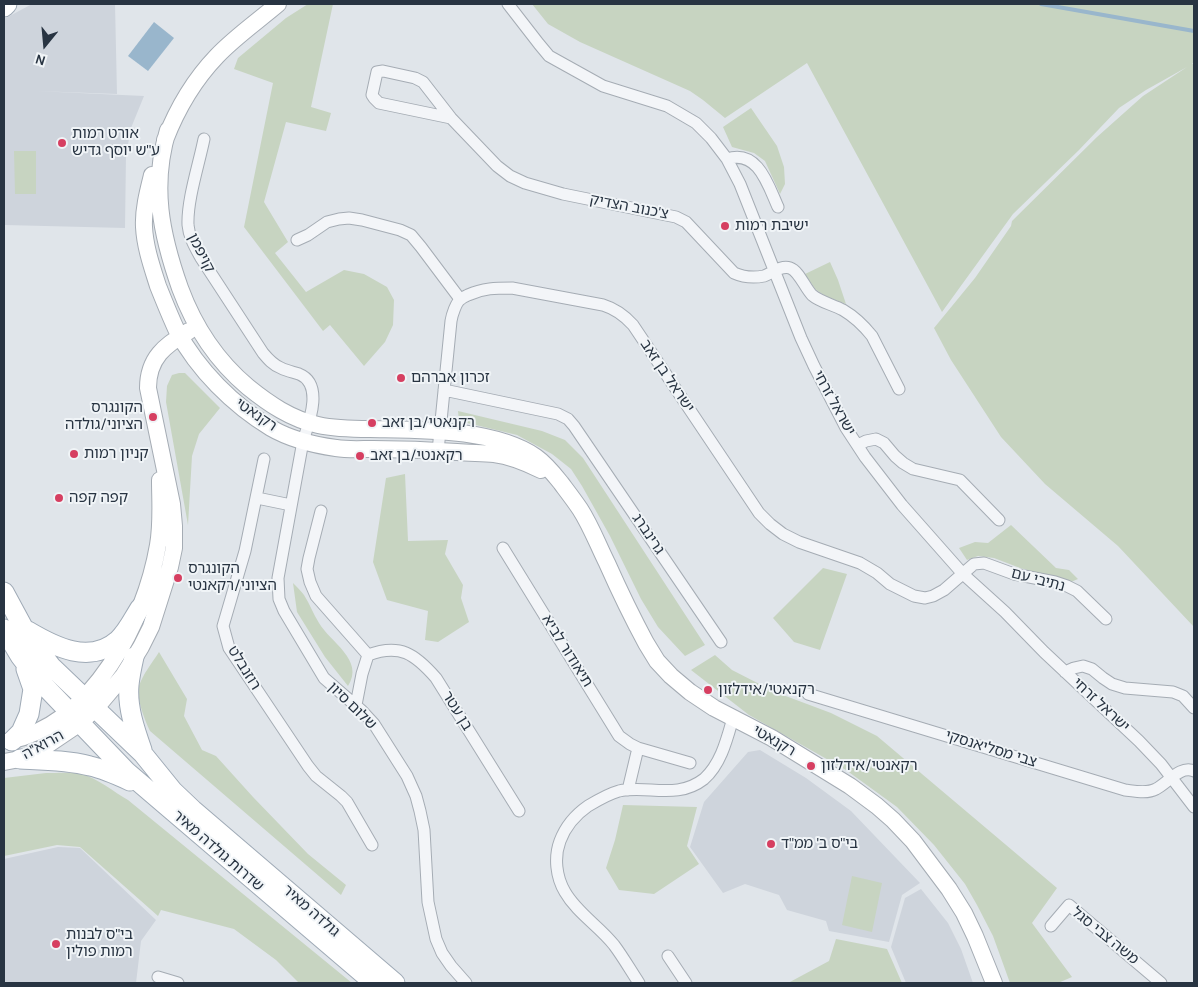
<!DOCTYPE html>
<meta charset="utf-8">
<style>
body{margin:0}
#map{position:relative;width:1198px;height:987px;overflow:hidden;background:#e0e5ea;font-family:Karla,sans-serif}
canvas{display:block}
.frame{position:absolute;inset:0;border:5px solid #283442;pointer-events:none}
.north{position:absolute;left:20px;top:20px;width:50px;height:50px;-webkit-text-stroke:4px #f0f4f7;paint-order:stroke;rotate:197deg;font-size:14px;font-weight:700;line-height:20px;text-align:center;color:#283442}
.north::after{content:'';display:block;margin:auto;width:18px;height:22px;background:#283442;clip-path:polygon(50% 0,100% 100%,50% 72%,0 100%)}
</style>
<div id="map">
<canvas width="1198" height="987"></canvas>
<div class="frame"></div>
<div class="north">N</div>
</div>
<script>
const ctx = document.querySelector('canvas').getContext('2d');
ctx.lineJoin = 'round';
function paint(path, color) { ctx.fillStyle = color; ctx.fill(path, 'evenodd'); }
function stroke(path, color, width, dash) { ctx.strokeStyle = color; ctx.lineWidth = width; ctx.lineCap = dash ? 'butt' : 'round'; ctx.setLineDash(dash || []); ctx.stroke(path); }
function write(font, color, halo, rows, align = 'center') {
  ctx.font = font + ' Karla,"Noto Sans Hebrew",sans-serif'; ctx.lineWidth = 4; ctx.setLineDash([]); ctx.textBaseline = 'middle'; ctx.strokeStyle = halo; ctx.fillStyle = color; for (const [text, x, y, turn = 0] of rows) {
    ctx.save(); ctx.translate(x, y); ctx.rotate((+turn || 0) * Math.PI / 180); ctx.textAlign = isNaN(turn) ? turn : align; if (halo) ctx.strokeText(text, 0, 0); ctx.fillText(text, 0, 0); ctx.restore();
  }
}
const built = new Path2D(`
 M32,4H115L117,94L36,91L144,96L131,128L126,155L125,228L5,225L4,200V19Z
 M760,750L806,778L851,811L920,883L902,895L889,942L829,931L826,921L787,910L779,895L745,884L723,893L690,847L704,802L748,752Z
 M58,847L80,848L156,920L141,941L136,983H4V859Z
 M921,889L948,923L961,949L973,983H906L891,947L905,898Z`);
const green = new Path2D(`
 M308,4H333L311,107L331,113L326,131L286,122L264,202L288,242L275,253L306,292L344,270L364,274L387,287L394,300L393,325L385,342L364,366L330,325L323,331L244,227L273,83L234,69L238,58L286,18Z
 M532,4H1194V62L1192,64H1194V627L1118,546L1045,484L1001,437L951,360L934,328L975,278L1011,226L1012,221L1097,137L1143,96L1187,67L1146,90L1119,108L1079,150L1013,214L942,312L807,63L725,118L703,100L690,91L580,42L548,24Z
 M751,108L777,146L784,167L785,184L780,194L765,161L754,153L732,147L723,127Z
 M14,151H36V194H15Z
 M830,262L838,280L846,304L825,296L815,289L805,274Z
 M179,373H185L220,408L199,434L192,456L188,525L166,402L167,386L172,375Z
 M458,411L542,431L565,440L583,458L705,645L685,656L658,627L641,599L610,536L582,486L571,469L552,454L517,435L459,421Z
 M405,474L408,541L448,540L445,554L463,585L461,598L469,622L438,642L425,640L428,611L387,600L373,562L386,478Z
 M1011,525L1056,568L1069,570L1078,579L1071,582L1020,568L994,558L978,556L967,560L959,548L975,542L988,543Z
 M823,568L847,574L820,650L794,642L773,618Z
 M293,583C297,587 301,591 304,595C310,604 313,614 319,623C330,642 365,660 348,686L325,657L297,612Z
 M159,652L187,699L184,716L202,750L216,756L253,797L308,854L346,885L341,895L150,731C145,720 136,699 139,686C143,674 152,663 159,652Z
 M715,655L732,670L775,692L831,713L877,736L1057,888L1032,923L1072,977L1058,983H1010L993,936L977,905L965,884L934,845L897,807L846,770L749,715L691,670Z
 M46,773C57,773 71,772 82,774C97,778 114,792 128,800L352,983H299L276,960L234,929L161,910L158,916L80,847L57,845L4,856V778Z
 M623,805L697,807L687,846L699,864L654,894L619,890L606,868L615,840Z
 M852,876L882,883L872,932L842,925Z
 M836,939L887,949L902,983H788L829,961Z`);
const water = new Path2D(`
 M154,22L174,38L148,71L128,56Z`);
const stream = new Path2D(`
 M1041,4L1194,31`);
const street = new Path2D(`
 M508,4L539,44L549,56L603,86L667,106L696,123L711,138L727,159L740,184L801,338L814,366L846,428L865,457L902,505L963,574L1005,612L1044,652L1139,741L1161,764L1194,807
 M451,118L379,103L374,98L372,95L377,72L383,71L415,78L423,82L451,118L497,166L510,176L525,183L563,194L676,217L686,222L734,273C743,277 754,278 764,276C772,273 781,265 790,268C799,271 805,288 812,295C820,302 834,305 843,310C855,317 864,326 872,336L899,389
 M204,139C199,164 187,200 188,225C189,237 195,247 201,258L263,353C268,359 273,365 281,368C287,371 293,372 299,374C324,384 309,423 303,441L278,578L279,599L284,611L324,678L362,711L374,724L407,776L416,796L420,811L424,830L428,902L436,939L442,953L451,966L466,983
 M727,159C758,149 768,185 778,207
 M297,240L308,235L327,222L339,219L349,218L362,220L400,230L411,235L421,247L460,299
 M444,390L558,414L568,419L574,426L721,642
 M858,445L866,441L876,439L884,443L895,456L903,463L913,469L960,480L999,520
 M438,451L451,321C452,315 456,302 461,299C463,297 466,296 468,295C483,288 496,288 512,288L603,305C616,309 624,315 633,325L759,513L770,524L783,534L799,542L860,563L877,573L890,584L914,596L925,598L933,596L944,590L974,564L984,563L1014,574L1055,582L1067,586L1077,591L1106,619
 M264,459L245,551L223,626L229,648L308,766L316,776L341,796L347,802L372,845
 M257,498L291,505
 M321,511L309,558L307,569L310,582L316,596L368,655
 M503,548L619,736L630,744L638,748L628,790
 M1065,672L1074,668L1083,666L1092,669L1103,678L1112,684L1125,688L1173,692L1183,696L1194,708
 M808,694L1125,790C1134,791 1147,794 1156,789C1168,783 1180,765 1194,771
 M356,705L362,674L368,655C400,643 415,654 436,678L519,811
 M638,748L690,763
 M1051,926L1069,905L1161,983
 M668,956L686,983
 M158,977L178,983
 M639,983C631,971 623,957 614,945C599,926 577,913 565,892C556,877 554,857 560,841C566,825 575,815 588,806C598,800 608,794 619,791C648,785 677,800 704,779C721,764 727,739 733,718`);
const secondary = new Path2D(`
 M168,130C151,186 161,234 180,288C194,326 217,361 248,387C269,404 291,419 318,425C336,429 353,429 370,429C420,430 494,428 536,457C546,464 553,473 561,483C567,491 574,500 580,509C591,526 598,545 607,563C619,590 632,617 646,643L657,661L671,676L690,692L714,708L772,738L850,786L877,806L893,820L913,841L949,889L964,913L975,936L994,983
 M165,140C177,109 194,80 217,56C235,37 258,21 278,4
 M152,175C148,191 143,210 144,227C145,247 152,267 158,286C164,301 170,316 177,331C198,370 233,405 271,428C290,439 314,445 336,448C348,450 361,449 373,449C401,449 429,450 457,452C469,453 482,453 494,454C510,456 527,463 541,470
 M9,741C93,724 145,621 158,545C162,523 160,501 160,480
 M4,762L20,759L37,752L80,723L96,708L123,676L141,647L151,627L170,567L174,548V526L172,504L148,388C148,358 165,345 189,331`);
const primary = new Path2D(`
 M4,7L7,4
 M4,592L24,629L38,649L51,666L143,754L173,791L193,810L395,983
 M4,629L20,656L36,677L127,772L374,983
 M28,631C55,647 90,665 118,640C127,632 133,619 140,608
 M134,657C132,666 130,675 129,685C127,707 135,730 142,750
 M12,741L21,732L29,714L33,689L26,669
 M20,759C43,760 67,760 90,766C104,769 117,775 130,781`);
const markers = [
 [62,143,5,"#d63f61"],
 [725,226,5,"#d63f61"],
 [401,378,5,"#d63f61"],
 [153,417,5,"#d63f61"],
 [372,423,5,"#d63f61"],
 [74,454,5,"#d63f61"],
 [360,456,5,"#d63f61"],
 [59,498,5,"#d63f61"],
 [178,578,5,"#d63f61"],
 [708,690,5,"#d63f61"],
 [811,766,5,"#d63f61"],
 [771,844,5,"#d63f61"],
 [56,944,5,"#d63f61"]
];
const poiNames = [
 ["אורט רמות",72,134],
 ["ע\"ש יוסף גדיש",72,151],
 ["ישיבת רמות",735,226],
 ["זכרון אברהם",411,378],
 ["הקונגרס",143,408,"right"],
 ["הציוני/גולדה",143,425,"right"],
 ["רקנאטי/בן זאב",382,423],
 ["קניון רמות",84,454],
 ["רקאנטי/בן זאב",370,456],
 ["קפה קפה",69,498],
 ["הקונגרס",188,569],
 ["הציוני/רקאנטי",188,586],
 ["רקנאטי/אידלזון",718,690],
 ["רקאנטי/אידלזון",821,766],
 ["בי\"ס ב' ממ\"ד",781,844],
 ["בי\"ס לבנות",66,935],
 ["רמות פולין",66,952]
];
const streetNames = [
 ["צ'כנוב הצדיק",629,207,11],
 ["קויפמן",201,253,63],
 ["ישראל בן זאב",667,376,56],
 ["ישראל זרחי",834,403,61],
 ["רקנאטי",256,415,34],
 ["גרינברג",648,534,56],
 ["נתיבי עם",1038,580,15],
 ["תיאודור לביא",567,651,58],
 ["רוזנבלט",244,668,58],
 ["ישראל זרחי",1101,705,43],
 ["שלום סיון",352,706,44],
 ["בן עטר",457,711,58],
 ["רקנאטי",774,741,30],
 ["הרוא''ה",43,745,-29],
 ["צבי מסליאנסקי",991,749,17],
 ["שדרות גולדה מאיר",218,851,41],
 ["גולדה מאיר",311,911,41],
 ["משה צבי סגל",1105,936,39]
];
paint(built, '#ced4dc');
paint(green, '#c7d4c1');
paint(water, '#99b6cc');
stroke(stream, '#99b6cc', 4);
stroke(street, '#a5acb4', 13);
stroke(secondary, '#a5acb4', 18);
stroke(primary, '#9faab6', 21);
stroke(street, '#f3f5f8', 11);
stroke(secondary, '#fff', 16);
stroke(primary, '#fff', 19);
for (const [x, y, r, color] of markers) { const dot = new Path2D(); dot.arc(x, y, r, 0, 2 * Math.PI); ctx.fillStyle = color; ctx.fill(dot); stroke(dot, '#f0f4f7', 2); }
write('15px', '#283442', '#f0f4f7', poiNames, 'left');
write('15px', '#283442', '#f0f4f7', streetNames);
</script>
